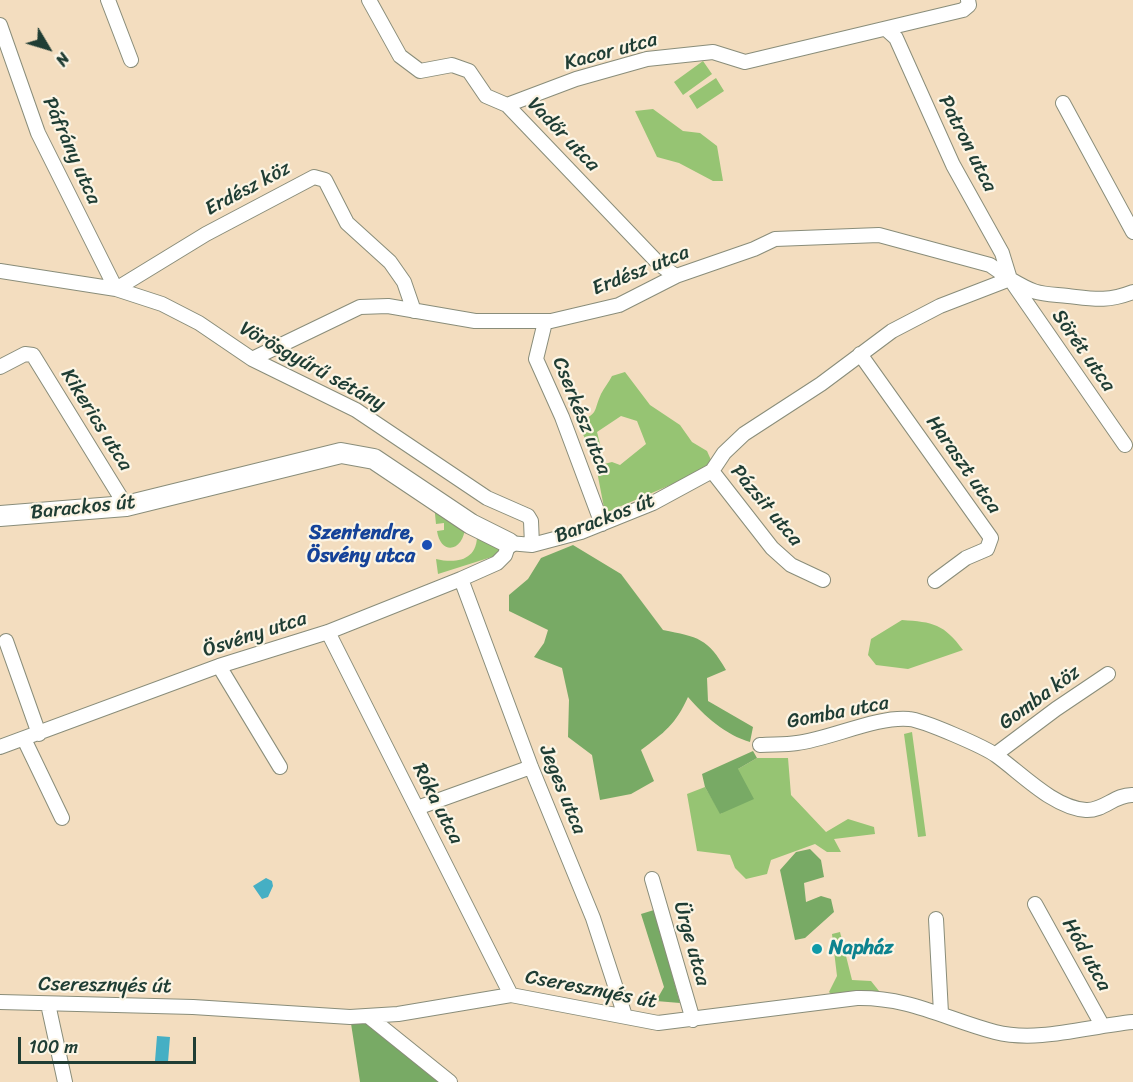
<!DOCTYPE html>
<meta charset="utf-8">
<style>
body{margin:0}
#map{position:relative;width:1133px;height:1082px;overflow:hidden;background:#f3ddbf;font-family:Sriracha,sans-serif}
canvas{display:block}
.north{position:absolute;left:18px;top:18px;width:60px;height:60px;-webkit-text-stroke:4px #fcf5e5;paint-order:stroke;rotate:128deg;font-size:16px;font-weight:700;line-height:24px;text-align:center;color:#1f3d34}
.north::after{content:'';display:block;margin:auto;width:21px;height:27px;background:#1f3d34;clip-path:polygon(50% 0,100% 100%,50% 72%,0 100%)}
.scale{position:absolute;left:18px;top:1037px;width:178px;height:27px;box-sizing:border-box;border:3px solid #1f3d34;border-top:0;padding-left:8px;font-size:18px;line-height:21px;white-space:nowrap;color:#1f3d34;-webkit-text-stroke:4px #fcf5e5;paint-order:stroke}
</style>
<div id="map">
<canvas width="1133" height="1082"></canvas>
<div class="north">N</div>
<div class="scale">100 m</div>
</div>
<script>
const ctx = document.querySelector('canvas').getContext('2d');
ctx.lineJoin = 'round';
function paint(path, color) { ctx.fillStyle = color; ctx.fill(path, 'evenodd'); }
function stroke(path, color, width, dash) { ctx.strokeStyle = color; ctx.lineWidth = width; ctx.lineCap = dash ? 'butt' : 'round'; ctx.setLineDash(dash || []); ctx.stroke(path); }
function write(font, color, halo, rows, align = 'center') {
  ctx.font = font + ' Sriracha,sans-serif'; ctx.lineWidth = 4.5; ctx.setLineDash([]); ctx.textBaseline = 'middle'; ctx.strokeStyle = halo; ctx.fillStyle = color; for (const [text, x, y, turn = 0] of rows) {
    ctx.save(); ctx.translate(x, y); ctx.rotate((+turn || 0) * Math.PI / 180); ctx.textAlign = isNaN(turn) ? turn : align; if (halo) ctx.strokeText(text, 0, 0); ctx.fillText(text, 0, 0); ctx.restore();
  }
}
const green = new Path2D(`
 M703,61L712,74L683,95L674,82Z
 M716,78L724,91L697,109L689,96Z
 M653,109L683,131L700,133L717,146L723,181H713L679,163L657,157L635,111Z
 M625,372L650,405L680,425L692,442L707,451L711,460L703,471L605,513L596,466L612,462L620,465L646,444L637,421L621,416L597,432L601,448L593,455L577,422C599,414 593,412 601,394C604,388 609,382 612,376Z
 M434,504L465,525C465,551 441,557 437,531L444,530V523L436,524Z
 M477,534L502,550L498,555L438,574L436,559C457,564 478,560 477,534Z
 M902,620C933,622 944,624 963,650L908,669L876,665L868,655L871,639Z
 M912,732L926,836L918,837L904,734Z
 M757,758H788L791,795L826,832L848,819L874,827L875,834L834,839L841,852H827L815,844L771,860L767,874L746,879L735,868L730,855L697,851L687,794L705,787L721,814L738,769Z
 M840,932L852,980L871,981L879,991L832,995L829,992L837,976L832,934Z`);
const forest = new Path2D(`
 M573,545L621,574L663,630C698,637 708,638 726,670L707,678L708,701L753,727L750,742C726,735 704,716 688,697C676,724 664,733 641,750L654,781L631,794L600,800L592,755L568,737L569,700L562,668L534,657L544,643L548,630L509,611V595L528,579L541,558Z
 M753,751L757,758L738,769L754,799L720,814L705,787L702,774Z
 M810,849L821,860L824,877L804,883L806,902L821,896L831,899L834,912L805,938L795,940L780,870L796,852Z
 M654,910L680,1003L656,1001L664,987L641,914Z
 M368,1016L450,1082H360L350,1017Z`);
const water = new Path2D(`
 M266,878L272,881L273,886L268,897L262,899L253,886Z
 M157,1036L170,1037L168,1062L155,1061Z`);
const street = new Path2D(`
 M108,0L131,60
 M369,0L400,56L420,71L452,65L469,71L486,96L507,105L660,265L676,276
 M0,25L38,133L116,289L206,234L314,177L325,180L347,223L390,262L404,282L414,311
 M886,29L896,38L953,165L1002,253L1010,279L1125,445
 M1063,103L1133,232
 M507,105L576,79L647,59L713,52L745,62L963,10L969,5L968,0
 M0,271L116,289L162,304L199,323L252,359L356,410L487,498L528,516L531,521L532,545
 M545,322L536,359L562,417L602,524
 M860,354L991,538L987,549L966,558L935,581
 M252,359L360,307L388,306L475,321H551L619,305L676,276L754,249L775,239L879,235L990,265L1010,279
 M0,367L25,354L33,355L126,506
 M712,471L772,548L791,565L823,580
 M461,579L531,767L593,918L625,1016
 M328,632L511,995
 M6,641L39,734
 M219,666L280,767
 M24,739L62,818
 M760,745C772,744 785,745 797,743C830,739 877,716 909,719C923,720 985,747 997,756C1022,774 1054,808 1086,810C1104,811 1115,794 1133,795
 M0,747L219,666L328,632L461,579L497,563L505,555L509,543L532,545L581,532L653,503L712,471L724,453L744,434L821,384L892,331L940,306L1010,279C1037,295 1038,293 1068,296C1094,299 1107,302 1133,292
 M996,754L1056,709L1108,674
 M417,808L531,767
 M652,879L693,1020
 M1035,904L1102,1025
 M936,919L941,1013
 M0,1002L193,1007L350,1017L398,1014L511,995L658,1023L857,998C909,997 946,1019 995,1032C1038,1043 1089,1026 1133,1022
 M48,1004L65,1082
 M368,1016L450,1082`);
const secondary = new Path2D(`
 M0,516L126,506L341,453L374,459L471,524L509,543`);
const markers = [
 [427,545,6,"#1a4fb4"],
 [817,949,6,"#0f9aa8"]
];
const streetNames = [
 ["Kacor utca",611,52,-15],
 ["Vadőr utca",563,135,46],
 ["Patron utca",967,144,63],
 ["Páfrány utca",71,151,66],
 ["Erdész köz",248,189,-28],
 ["Erdész utca",641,271,-22],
 ["Sörét utca",1083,351,55],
 ["Vörösgyűrű sétány",312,367,29],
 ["Cserkész utca",581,416,68],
 ["Kikerics utca",96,420,58],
 ["Haraszt utca",963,465,55],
 ["Pázsit utca",766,506,50],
 ["Barackos út",83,508,-6],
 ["Barackos út",605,519,-21],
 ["Ösvény utca",255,635,-18],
 ["Gomba köz",1040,698,-36],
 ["Gomba utca",838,713,-11],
 ["Jeges utca",562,790,68],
 ["Róka utca",437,804,63],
 ["Ürge utca",691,944,74],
 ["Hód utca",1086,955,61],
 ["Cseresznyés út",105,986,1],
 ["Cseresznyés út",591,990,11]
];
const transitNames = [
 ["Szentendre,",415,534],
 ["Ösvény utca",415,557]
];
const cultureNames = [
 ["Napház",829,949]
];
paint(green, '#96c473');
paint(forest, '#78aa65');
paint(water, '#45afc4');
stroke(street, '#898d7a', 16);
stroke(secondary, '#898d7a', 22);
stroke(street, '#fff', 14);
stroke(secondary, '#fff', 20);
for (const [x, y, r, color] of markers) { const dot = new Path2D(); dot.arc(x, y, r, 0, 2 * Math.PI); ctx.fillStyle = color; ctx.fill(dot); stroke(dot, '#fcf5e5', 2); }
write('20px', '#1f3d34', '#fcf5e5', streetNames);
write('bold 20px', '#164399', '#fcf5e5', transitNames, 'right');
write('bold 20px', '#0d838f', '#fcf5e5', cultureNames, 'left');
</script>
